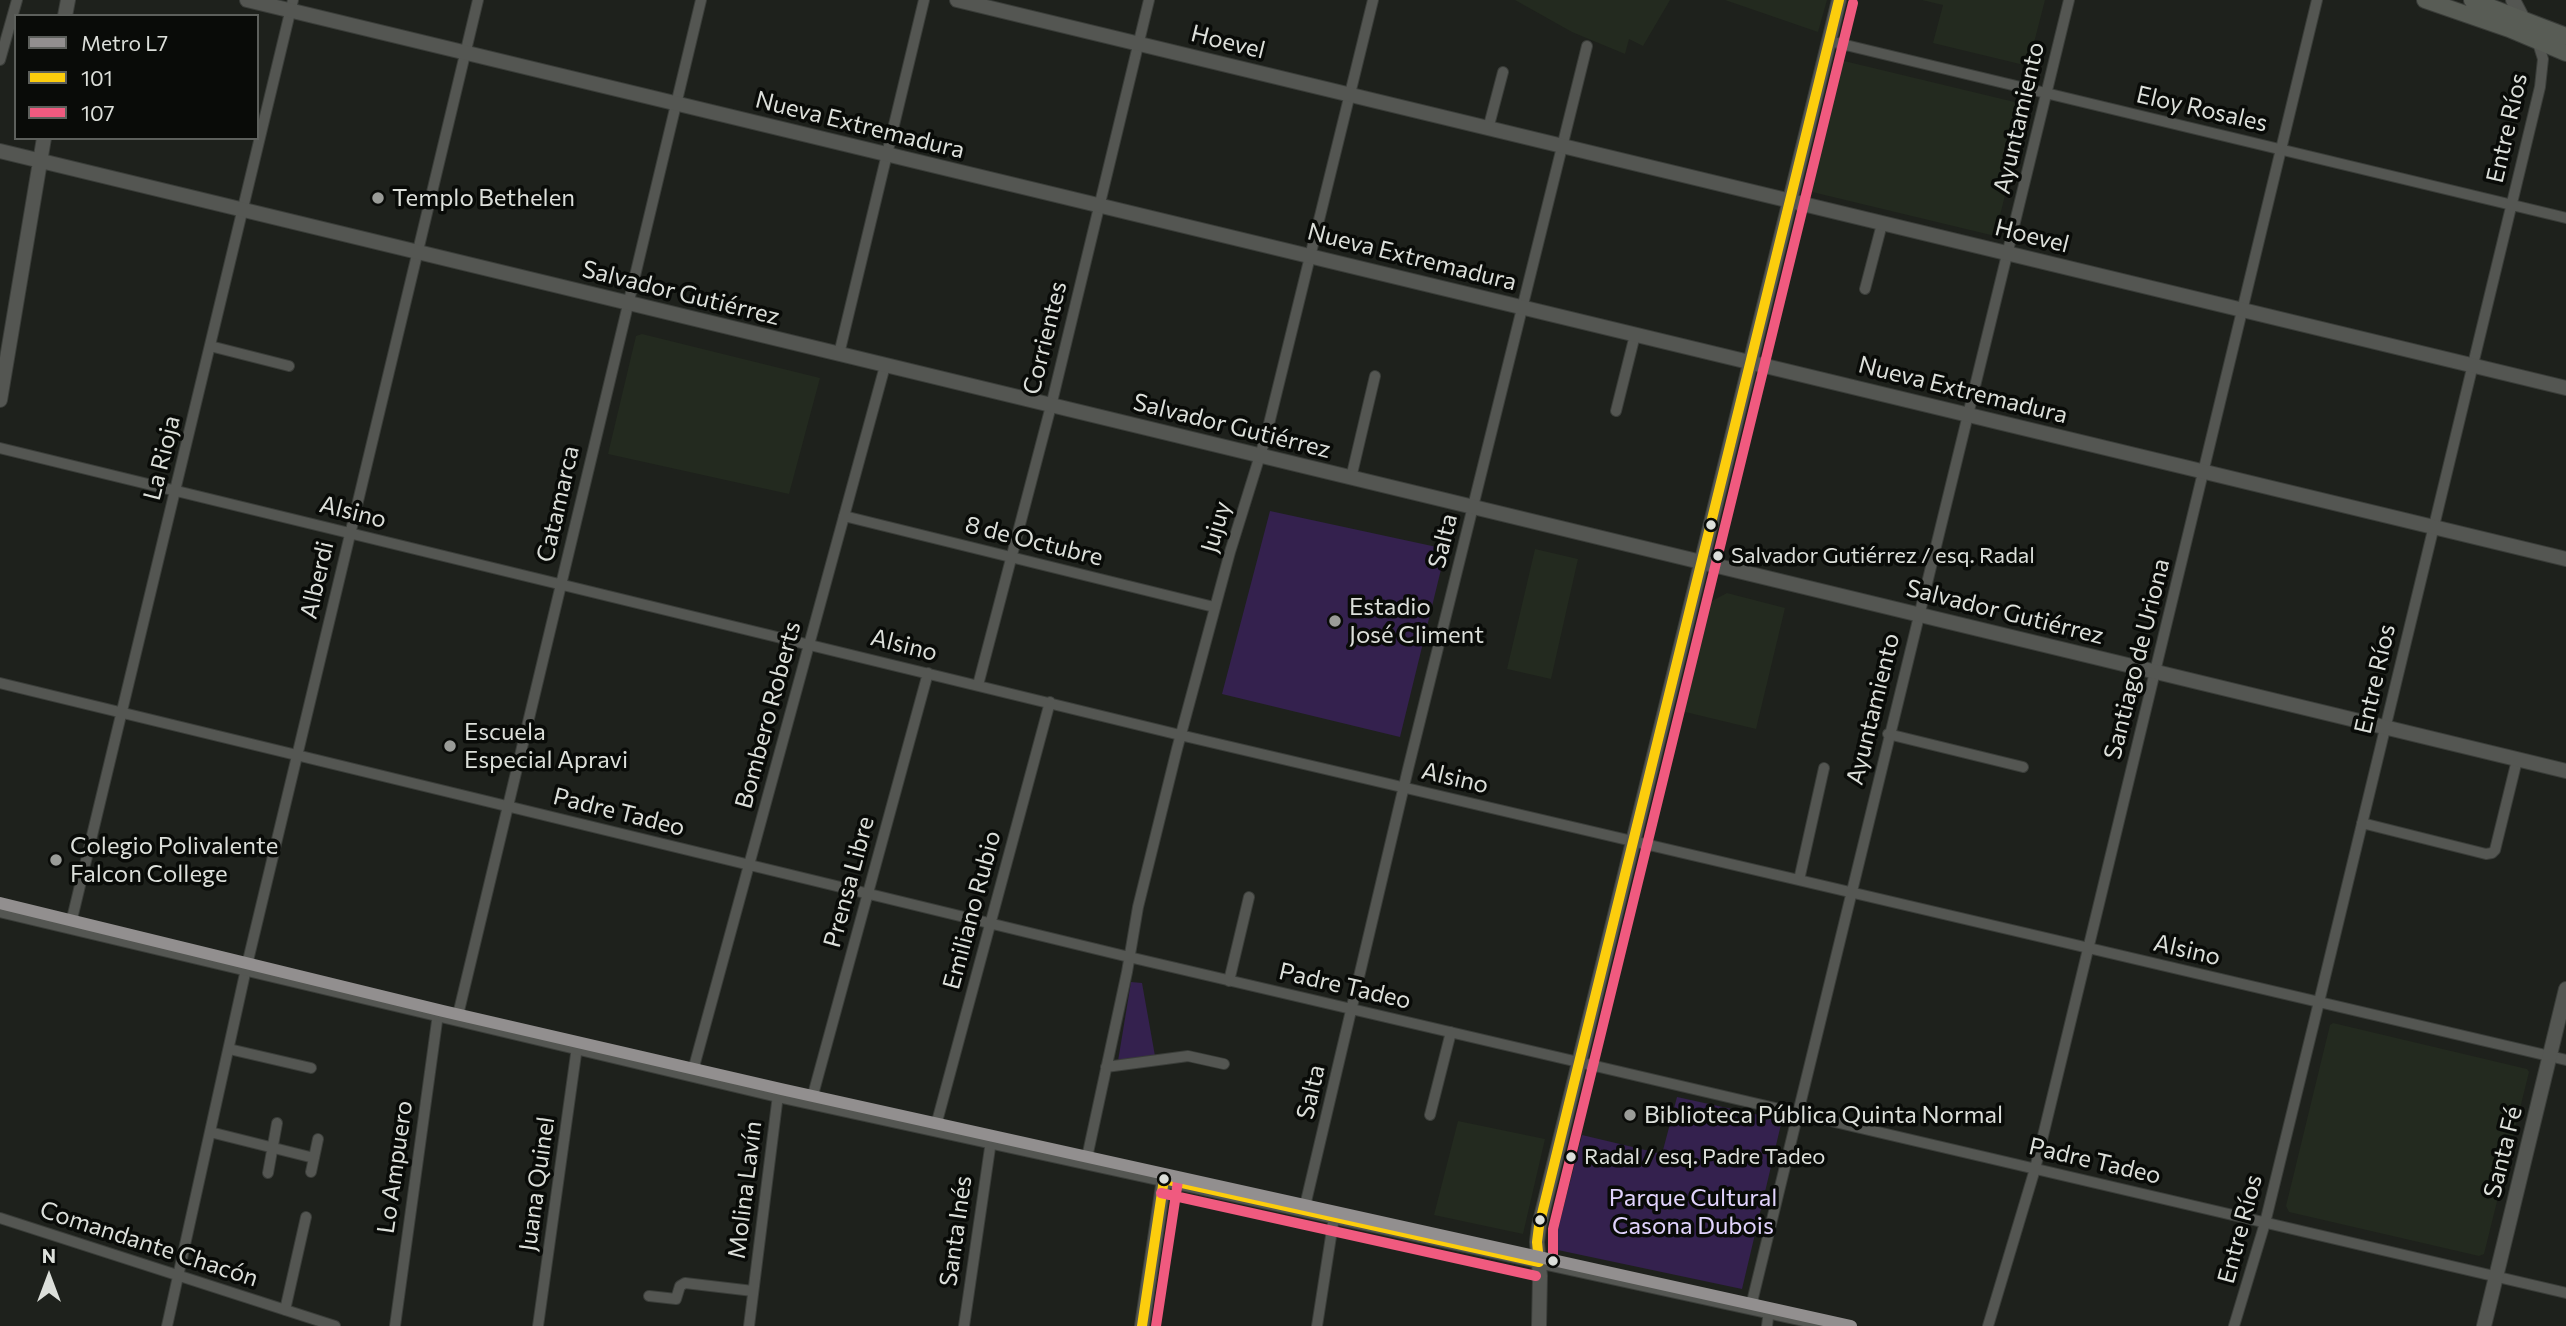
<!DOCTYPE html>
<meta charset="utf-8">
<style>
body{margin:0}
#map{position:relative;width:2566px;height:1326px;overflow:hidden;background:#1e211c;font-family:Commissioner,sans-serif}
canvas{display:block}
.legend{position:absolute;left:14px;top:14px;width:245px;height:126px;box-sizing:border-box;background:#090b08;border:2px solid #5d605c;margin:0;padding:9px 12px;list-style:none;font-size:21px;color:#dcdfda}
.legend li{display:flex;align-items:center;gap:14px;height:35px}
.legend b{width:35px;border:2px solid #5d605c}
.north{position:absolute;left:14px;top:1242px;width:70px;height:70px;-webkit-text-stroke:5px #090b08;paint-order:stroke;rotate:0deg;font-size:19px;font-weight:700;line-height:28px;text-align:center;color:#dcdfda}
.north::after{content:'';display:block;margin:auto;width:24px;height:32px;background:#dcdfda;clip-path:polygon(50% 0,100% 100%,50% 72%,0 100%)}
</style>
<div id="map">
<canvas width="2566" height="1326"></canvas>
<ul class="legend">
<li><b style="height:9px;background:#928f8f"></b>Metro L7</li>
<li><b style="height:9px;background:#fccd0d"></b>101</li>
<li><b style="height:9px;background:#f05a7f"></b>107</li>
</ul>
<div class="north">N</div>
</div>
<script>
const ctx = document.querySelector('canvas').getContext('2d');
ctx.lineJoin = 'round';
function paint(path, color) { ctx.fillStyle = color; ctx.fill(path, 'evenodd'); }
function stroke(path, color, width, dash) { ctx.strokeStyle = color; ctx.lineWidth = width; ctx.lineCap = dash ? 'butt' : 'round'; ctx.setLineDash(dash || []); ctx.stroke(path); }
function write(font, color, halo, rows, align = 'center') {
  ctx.font = font + ' Commissioner,sans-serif'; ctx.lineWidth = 7; ctx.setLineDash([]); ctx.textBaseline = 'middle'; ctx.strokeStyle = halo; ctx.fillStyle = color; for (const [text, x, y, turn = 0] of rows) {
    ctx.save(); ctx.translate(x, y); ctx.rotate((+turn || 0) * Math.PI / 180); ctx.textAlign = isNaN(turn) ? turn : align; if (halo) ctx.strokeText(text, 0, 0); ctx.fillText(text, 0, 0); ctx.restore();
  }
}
const built = new Path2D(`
 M1515,0H1670L1643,46L1629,39L1625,54L1572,32Z
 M1725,0H1827L1818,32Z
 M1922,0H2045L2028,66L1933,43L1943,5Z
 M1840,60L2027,105L1995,236L1808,191Z
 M642,334L820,378L789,494L608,454L636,336Z
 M1535,549L1578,559L1551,679L1507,669Z
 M1727,593L1785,608L1756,729L1681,711L1708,603Z
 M2333,1023L2527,1069L2529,1072L2484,1254L2479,1256L2289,1212L2286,1206L2330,1025Z
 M1458,1121L1545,1139L1523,1234L1434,1215Z`);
const green = new Path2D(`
 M1270,511L1446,549L1400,737L1222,694Z
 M1131,982L1142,983L1155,1056L1118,1061Z
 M1677,1097L1782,1120L1742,1289L1553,1249L1582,1135L1662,1154Z`);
const street = new Path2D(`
 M1829,41L2566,218
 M0,60L17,0
 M1488,129L1503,72
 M1865,289L1882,224
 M210,346L289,366
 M839,354L924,0
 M1616,411L1635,335
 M0,448L1180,735L2566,1060
 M1351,478L1375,376
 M844,516L1214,607
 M0,683L1129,957L2566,1293
 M978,685L1051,406L1149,0
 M1888,734L2023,767
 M2362,823L2486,854L2492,853L2495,850L2517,760
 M1799,880L1824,768
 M70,927L293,0
 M1229,981L1249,897
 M457,1019L701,0
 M229,1049L311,1068
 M1106,1067L1188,1056L1224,1064
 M692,1074L885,366
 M811,1102L928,673
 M1430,1115L1451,1032
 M935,1129L1050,702
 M210,1132L314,1158
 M1086,1162L1127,972L1138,907L1177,749L1230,552L1266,436L1373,0
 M311,1172L318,1139
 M268,1173L277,1123
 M1304,1210L1408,769L1587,46
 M0,1218L335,1326
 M649,1296L676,1299L680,1286L685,1283L753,1291
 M1751,1306L2069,0
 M285,1310L306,1217
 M167,1326L246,969L478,0
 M395,1326L438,1014
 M538,1326L577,1047
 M749,1326L778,1095
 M964,1326L991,1141
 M1317,1326L1334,1217
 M1767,1326L1769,1310
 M1988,1326L2035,1169L2317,0
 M2234,1326L2265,1223L2319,1002L2540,87L2543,59L2537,40`);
const secondary = new Path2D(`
 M247,0L2566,559
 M957,0L2566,388
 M2513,0L2526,25
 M65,16L68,0
 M0,151L2566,771
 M0,400L44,138
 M0,910L778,1095L1836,1326
 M1142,1326L1164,1179
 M1539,1326L1540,1276L1537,1242L1539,1226L1839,0
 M2484,1326L2566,989`);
const primary = new Path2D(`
 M2425,0L2509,29L2566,53
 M2472,0L2566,36`);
const bus1 = new Path2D(`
 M1164,1179L1539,1262
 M1539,1262L1537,1242L1539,1226L1839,0
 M1142,1326L1164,1179`);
const bus2 = new Path2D(`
 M1161,1193L1536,1276
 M1553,1261V1229L1853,3
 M1156,1326L1178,1181`);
const metro1 = new Path2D(`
 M0,903L443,1011L781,1089L1851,1326`);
const markers = [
 [378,198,7,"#9a9c98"],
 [1711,525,6,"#dcdfda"],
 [1718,556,6,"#dcdfda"],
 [1335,621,7,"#9a9c98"],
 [450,746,7,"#9a9c98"],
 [56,860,7,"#9a9c98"],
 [1630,1115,7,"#9a9c98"],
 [1571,1157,6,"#dcdfda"],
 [1164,1179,6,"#dcdfda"],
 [1540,1220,6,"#dcdfda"],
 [1553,1261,6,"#dcdfda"]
];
const busNames = [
 ["Salvador Gutiérrez / esq. Radal",1731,556],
 ["Radal / esq. Padre Tadeo",1584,1157]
];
const streetNames = [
 ["Hoevel",1228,42,14],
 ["Eloy Rosales",2202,109,13],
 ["Ayuntamiento",2019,118,-77],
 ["Nueva Extremadura",860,125,14],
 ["Entre Ríos",2507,128,-77],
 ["Hoevel",2032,236,14],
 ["Nueva Extremadura",1412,257,14],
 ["Salvador Gutiérrez",681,293,14],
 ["Corrientes",1045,338,-76],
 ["Nueva Extremadura",1963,390,14],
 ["Salvador Gutiérrez",1232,426,14],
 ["La Rioja",162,458,-76],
 ["Catamarca",558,504,-77],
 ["Alsino",353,512,14],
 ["Jujuy",1216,527,-74],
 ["8 de Octubre",1034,541,14],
 ["Salta",1443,541,-76],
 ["Alberdi",317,580,-77],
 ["Salvador Gutiérrez",2005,612,14],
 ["Alsino",904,645,14],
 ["Santiago de Uriona",2137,659,-76],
 ["Entre Ríos",2375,679,-77],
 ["Ayuntamiento",1873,709,-76],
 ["Bombero Roberts",768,715,-75],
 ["Alsino",1455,778,13],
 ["Padre Tadeo",619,812,14],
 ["Prensa Libre",849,882,-75],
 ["Emiliano Rubio",972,910,-75],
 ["Alsino",2187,950,13],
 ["Padre Tadeo",1345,986,13],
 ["Salta",1311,1092,-77],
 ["Santa Fé",2503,1152,-76],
 ["Padre Tadeo",2095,1161,13],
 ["Lo Ampuero",395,1167,-82],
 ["Juana Quinel",537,1184,-82],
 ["Molina Lavín",745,1190,-83],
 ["Entre Ríos",2240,1229,-75],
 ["Santa Inés",956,1231,-82],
 ["Comandante Chacón",149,1244,18]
];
const poiNames = [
 ["Templo Bethelen",392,198],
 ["Estadio",1349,607],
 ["José Climent",1349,635],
 ["Escuela",464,732],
 ["Especial Apravi",464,760],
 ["Colegio Polivalente",70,846],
 ["Falcon College",70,874],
 ["Biblioteca Pública Quinta Normal",1644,1115]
];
const parkNames = [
 ["Parque Cultural",1693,1198],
 ["Casona Dubois",1693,1226]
];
paint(built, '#232a1f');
paint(green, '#34214e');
stroke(street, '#3a3d39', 12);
stroke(secondary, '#3a3d39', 16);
stroke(primary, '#3a3d39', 18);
stroke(street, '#545652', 10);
stroke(secondary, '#545652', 14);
stroke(primary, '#585c55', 16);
stroke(bus1, '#fccd0d', 10);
stroke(bus2, '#f05a7f', 10);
stroke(metro1, '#928f8f', 12);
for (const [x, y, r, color] of markers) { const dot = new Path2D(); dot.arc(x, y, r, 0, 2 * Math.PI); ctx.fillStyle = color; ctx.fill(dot); stroke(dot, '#090b08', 2.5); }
write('22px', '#dcdfda', '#090b08', busNames, 'left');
write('24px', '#dcdfda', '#090b08', streetNames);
write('24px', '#dcdfda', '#090b08', poiNames, 'left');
write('24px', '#e1d3fd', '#090b08', parkNames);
</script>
